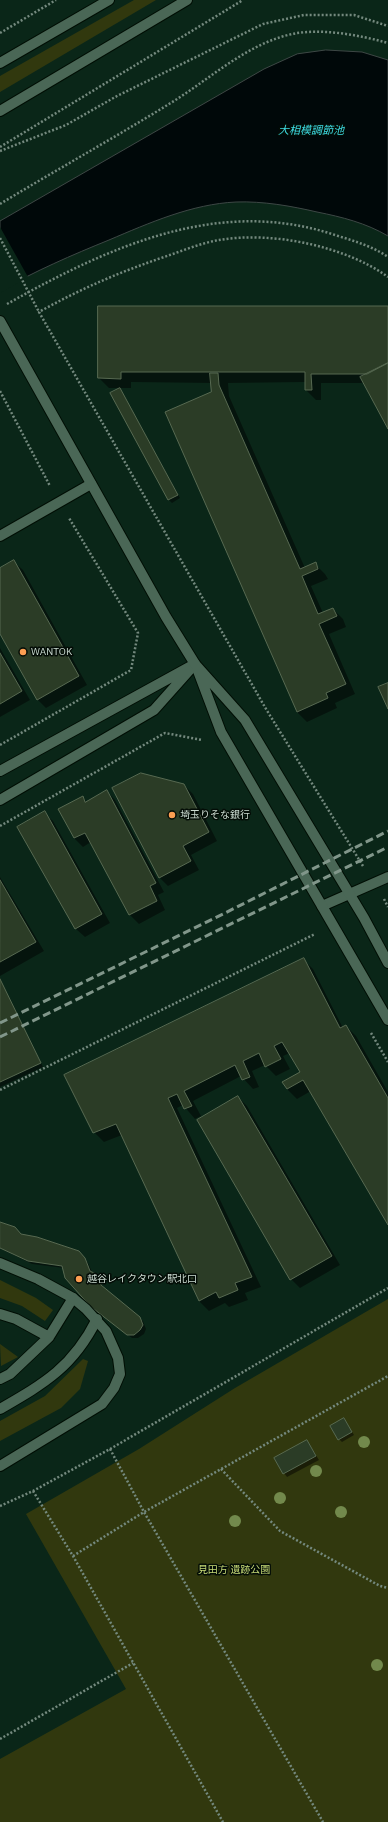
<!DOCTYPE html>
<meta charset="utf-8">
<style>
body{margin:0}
canvas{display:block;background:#0a2618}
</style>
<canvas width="388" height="1822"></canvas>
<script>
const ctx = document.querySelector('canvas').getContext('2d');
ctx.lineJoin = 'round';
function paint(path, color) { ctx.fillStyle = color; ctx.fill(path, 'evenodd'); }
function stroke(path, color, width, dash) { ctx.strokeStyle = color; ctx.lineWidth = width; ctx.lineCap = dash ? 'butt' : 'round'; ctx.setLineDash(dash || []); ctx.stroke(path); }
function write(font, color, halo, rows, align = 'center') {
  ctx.font = font + ' "IBM Plex Sans","Noto Sans JP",sans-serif'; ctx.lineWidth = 3; ctx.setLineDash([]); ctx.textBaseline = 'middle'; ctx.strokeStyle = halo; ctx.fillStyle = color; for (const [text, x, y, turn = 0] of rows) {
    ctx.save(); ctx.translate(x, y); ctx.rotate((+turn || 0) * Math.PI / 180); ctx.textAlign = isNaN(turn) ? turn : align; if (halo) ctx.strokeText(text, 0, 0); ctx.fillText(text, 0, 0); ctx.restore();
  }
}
const green = new Path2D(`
 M134,0H156L0,92V76Z
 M0,1280L36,1298L53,1310L45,1321L22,1306L0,1298Z
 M388,1299V1822H0V1759L126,1689L26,1514L139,1449L235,1388Z
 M0,1344L18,1357L1,1366Z
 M83,1359L88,1361L80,1389L61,1408L0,1441V1421L45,1396Z`);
const water = new Path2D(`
 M326,50L362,52L388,60V236C366,223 342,217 317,212C291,206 263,201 236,202C192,204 149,223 109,240C72,255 35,271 0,291V221L264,69L297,54Z`);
const pier = new Path2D(`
 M0,227L28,277L0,293Z`);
const shadow = new Path2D(`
 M99,307H388V427L365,383H321V400H316L306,390V382L228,383L229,396L305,568L315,564L325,574L328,579L311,586L323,613L333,609L343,619L346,627L329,634L355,694L335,703L337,708L307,722L297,712L212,393V383L131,382V388H109L99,378Z
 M119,389L180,498L172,503L169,500Z
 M14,562L23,570L87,685L46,708L37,699L0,632V569Z
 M0,648L30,700L0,717Z
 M184,785L193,794L217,841L191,855L199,870L168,886L159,877Z
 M107,791L115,800L164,892L158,895L165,910L139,924L130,915L91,842L83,847L74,838L59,810L82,798L87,802Z
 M44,813L53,821L110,923L85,937L76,929L19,827Z
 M0,877L44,951L0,976Z
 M303,959L313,969L343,1028L346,1026L356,1036L388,1092V1223L311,1091L297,1099L287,1089L301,1072L290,1053L283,1056L290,1069L276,1076L265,1065L252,1071L259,1087L253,1089L241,1076L193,1101L201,1116L195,1119L183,1105L177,1108L261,1287L245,1293L248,1300L229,1307L225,1303L209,1311L199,1301L122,1135L104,1142L94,1132Z
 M0,980L43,1067L0,1087Z
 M238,1097L247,1106L340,1265L300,1288L291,1279Z
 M0,1223L21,1235L78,1252L88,1263L93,1274L99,1279L104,1288L143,1321L146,1329L144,1334L138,1338H132L95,1310L64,1268L32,1264L0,1248Z
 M344,1419L354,1435L342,1442L339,1439Z
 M307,1441L319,1460L287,1477L284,1473Z`);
const building = new Path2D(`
 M98,306H388V363L367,374H311L312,390H305V372H121V379L98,378Z
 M388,363V429L360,377Z
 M210,373H218L219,385L300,569L316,562L318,569L302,576L318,614L333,608L337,616L319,624L346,684L326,693L328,698L297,712L165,412L211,392Z
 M120,388L178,495L168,500L110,393Z
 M14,560L79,676L37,700L0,634V568Z
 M0,653L22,691L0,704Z
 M388,683V709L378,687Z
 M141,773L184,784L209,832L183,846L191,861L159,878L112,788Z
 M107,790L156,883L150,886L157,901L129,915L85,833L74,838L58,809L83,796L85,802Z
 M45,811L102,914L75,929L17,827Z
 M0,880L36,942L0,962Z
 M304,958L340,1028L346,1025L388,1098V1225L303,1080L287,1089L282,1082L300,1072L282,1042L274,1046L281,1059L265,1067L259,1053L243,1061L250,1077L242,1080L235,1065L184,1091L192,1106L184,1109L177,1094L168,1098L252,1277L235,1283L238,1290L219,1298L216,1292L199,1301L116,1124L93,1133L64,1075Z
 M0,979L41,1063L0,1082Z
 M238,1096L332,1256L290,1280L197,1120Z
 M0,1222L15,1227L21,1234L37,1237L79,1251L85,1258L90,1271L96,1274L101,1285L140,1317L143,1325L140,1330L134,1335H127L90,1306L65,1278L62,1266L28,1261L0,1248Z
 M344,1418L352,1432L338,1440L330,1426Z
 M307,1440L316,1456L283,1474L274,1458Z`);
const path = new Path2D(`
 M0,33L56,0
 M0,147L243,0
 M0,151L66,125L117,96L263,24L304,15H354L388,26
 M0,204C56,170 114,138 169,104C209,80 246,44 292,34C322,28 359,35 388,43
 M7,304C109,247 218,196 335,235C354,241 372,246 388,257
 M0,391L50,486
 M0,745L131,670L138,633L69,518
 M0,826L165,733L202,740
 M363,866L266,709L39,312C80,289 120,272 164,257C182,251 201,243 219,240C272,231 345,246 388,277
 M384,899L388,907
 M371,1033L388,1062
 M0,1090L315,934
 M110,1449L144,1512L323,1822
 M221,1469L280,1531L380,1586L388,1588
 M33,1491L73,1556L223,1822
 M0,1506L33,1491L110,1449L388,1288
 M73,1556L144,1512L388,1376
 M0,1739L133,1663`);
const service = new Path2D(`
 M0,1314L16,1319L49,1337L73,1298
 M0,1379L10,1374L49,1337
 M0,1409C45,1383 73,1367 97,1319`);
const minor = new Path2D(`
 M0,536L91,484
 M0,771L195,664L154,710L0,800
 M322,906L388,877
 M0,1263L38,1279L73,1298L86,1309L106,1331L118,1358L120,1374L114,1388L102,1404L0,1466`);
const tertiary = new Path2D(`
 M0,63L109,0
 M0,111L187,0
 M0,321L166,617L195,664L245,720L364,918L388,963
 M198,671L221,732L388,1020`);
const rail = new Path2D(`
 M0,1023L223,914L388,831
 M0,1037L388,847`);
const pathBridge = new Path2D(`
 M0,238L39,312`);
const trees = [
 [364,1442],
 [316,1471],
 [280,1498],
 [341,1512],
 [235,1521],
 [377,1665]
];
const markers = [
 [23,652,4,"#fc9e52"],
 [172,815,4,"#fc9e52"],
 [79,1279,4,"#fc9e52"]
];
const poiNames = [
 ["WANTOK",31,652],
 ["埼玉りそな銀行",180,815],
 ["越谷レイクタウン駅北口",87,1279]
];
const parkNames = [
 ["見田方 遺跡公園",234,1570]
];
const waterNames = [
 ["大相模調節池",311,131]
];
paint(green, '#31380e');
paint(water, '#000809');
stroke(water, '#3d4745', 1);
paint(pier, '#0a2618');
paint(shadow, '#0007');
paint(building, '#2b3c26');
stroke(building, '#576951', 1);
stroke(service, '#000e04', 12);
stroke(minor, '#000e04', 12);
stroke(tertiary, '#000e04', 12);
stroke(path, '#74897e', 2.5, [2, 2]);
stroke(service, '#4a6756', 10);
stroke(minor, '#4a6756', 10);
stroke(tertiary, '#4a6756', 10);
stroke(rail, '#81968a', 3, [8, 4]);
stroke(pathBridge, '#74897e', 2.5, [2, 2]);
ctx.fillStyle = '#72894c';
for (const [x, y] of trees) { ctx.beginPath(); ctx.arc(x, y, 6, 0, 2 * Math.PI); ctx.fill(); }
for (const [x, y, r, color] of markers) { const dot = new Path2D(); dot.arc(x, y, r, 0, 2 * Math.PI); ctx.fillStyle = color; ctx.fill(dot); stroke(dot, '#030c06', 1.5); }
write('10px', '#cbdbd1', '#030c06', poiNames, 'left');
write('10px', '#c7da77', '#030c06', parkNames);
write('italic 11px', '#3edde4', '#030c06', waterNames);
</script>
